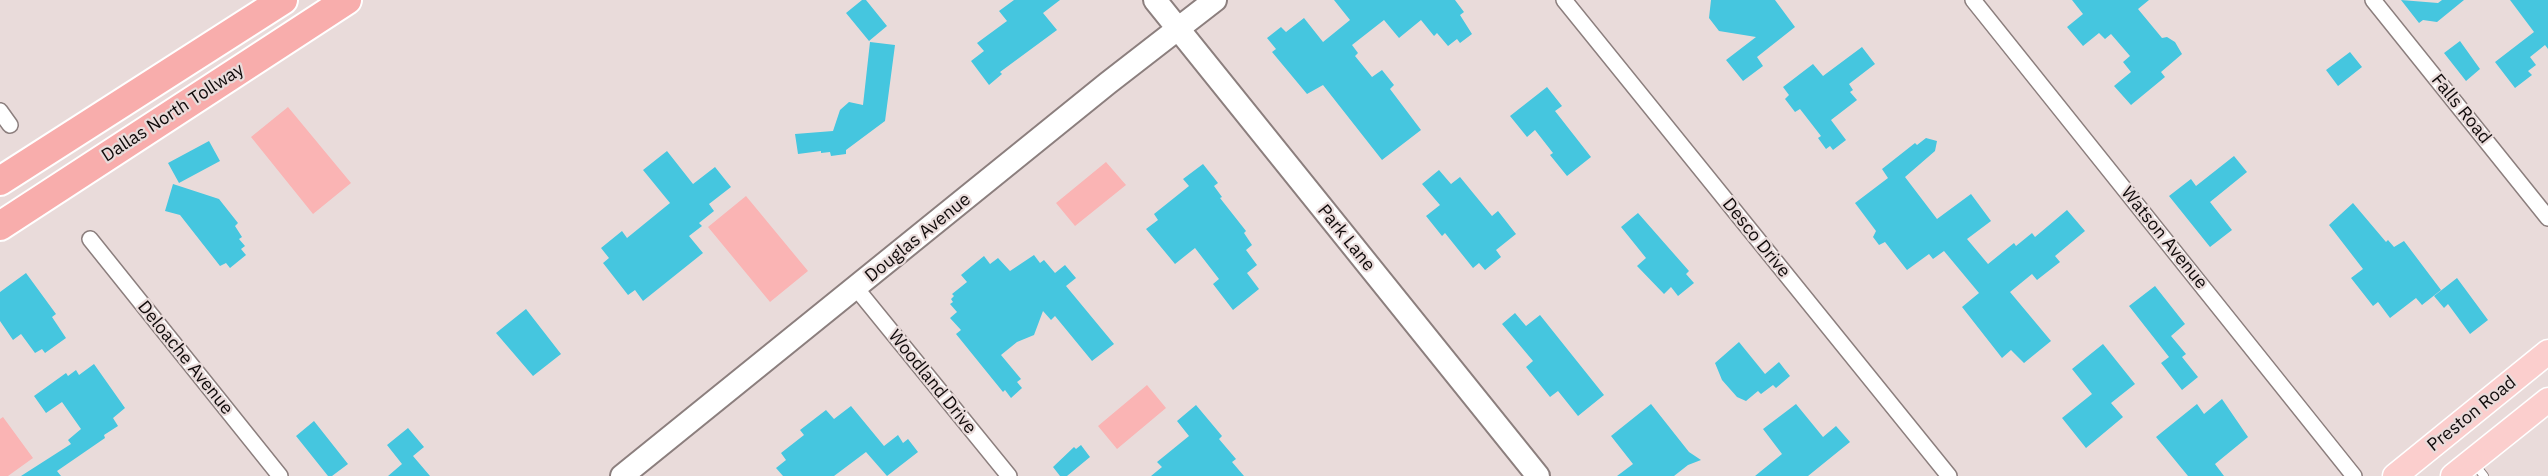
<!DOCTYPE html>
<style>
body{margin:0}
canvas{display:block;background:#e9dbda}
</style>
<canvas width="2548" height="476"></canvas>
<script>
const ctx = document.querySelector('canvas').getContext('2d');
ctx.lineJoin = 'round';
function paint(path, color) { ctx.fillStyle = color; ctx.fill(path, 'evenodd'); }
function stroke(path, color, width, dash) { ctx.strokeStyle = color; ctx.lineWidth = width; ctx.lineCap = dash ? 'butt' : 'round'; ctx.setLineDash(dash || []); ctx.stroke(path); }
function write(font, color, halo, rows, align = 'center') {
  ctx.font = font + ' "IBM Plex Sans",sans-serif'; ctx.lineWidth = 4.5; ctx.setLineDash([]); ctx.textBaseline = 'middle'; ctx.strokeStyle = halo; ctx.fillStyle = color; for (const [text, x, y, turn = 0] of rows) {
    ctx.save(); ctx.translate(x, y); ctx.rotate((+turn || 0) * Math.PI / 180); ctx.textAlign = isNaN(turn) ? turn : align; if (halo) ctx.strokeText(text, 0, 0); ctx.fillText(text, 0, 0); ctx.restore();
  }
}
const green = new Path2D(`
 M288,107L351,183L313,214L251,137Z
 M1106,162L1126,185L1075,226L1056,203Z
 M746,196L808,271L770,302L708,227Z
 M1147,385L1166,408L1117,449L1098,426Z
 M3,417L33,458L8,476H0V419Z`);
const building = new Path2D(`
 M862,0H866L887,26L869,41L846,13Z
 M1014,0H1060L1043,13L1057,30L1000,72L1002,74L989,85L971,61L984,51L977,43L1007,21L999,11Z
 M1334,0H1455L1464,12L1460,15L1472,34L1460,43L1457,39L1448,46L1437,33L1434,36L1421,20L1399,38L1384,20L1352,45L1358,53L1355,56L1372,77L1382,70L1394,85L1390,89L1421,130L1382,160L1323,85L1307,94L1272,52L1276,49L1267,38L1281,27L1286,32L1304,18L1323,42L1350,20Z
 M1711,0H1775L1795,27L1757,57L1763,66L1743,81L1726,60L1756,37L1719,31L1709,18Z
 M2072,0H2149L2138,9L2162,38L2167,37L2175,42L2182,54L2161,72L2165,77L2131,105L2114,86L2131,72L2123,62L2130,56L2111,34L2105,39L2099,33L2083,46L2067,27L2083,14Z
 M2401,0L2438,3L2442,0H2464L2437,22L2423,20L2419,23Z
 M2510,0H2548V49L2545,45L2530,57L2536,65L2528,71L2532,75L2515,88L2495,62L2534,32Z
 M2460,41L2480,69L2466,81L2444,53Z
 M870,42L895,45L885,121L846,150V154L831,156L830,152L821,153V151L798,154L795,134L833,131L840,110L849,102L863,105Z
 M1862,47L1875,64L1849,84L1853,90L1850,92L1857,100L1831,120L1846,140L1833,150L1830,146L1826,149L1818,138L1821,136L1800,109L1795,112L1785,99L1789,95L1783,87L1813,64L1823,76Z
 M2350,52L2362,67L2338,86L2326,70Z
 M1547,87L1562,106L1555,111L1591,157L1567,176L1550,155L1553,153L1535,130L1527,137L1510,116Z
 M1926,138L1937,141L1935,151L1905,177L1937,219L1971,194L1991,221L1967,239L1988,264L2014,243L2016,246L2032,233L2035,237L2067,210L2085,231L2055,256L2060,262L2037,280L2032,274L2010,292L2051,341L2024,363L2011,350L2002,358L1962,307L1979,293L1944,251L1933,259L1929,254L1907,270L1885,242L1879,245L1873,237L1876,231L1855,203L1888,178L1882,169L1915,143L1917,145Z
 M209,141L220,161L179,183L168,163Z
 M667,151L693,184L715,167L731,187L709,204L714,211L699,223L702,226L689,236L703,253L643,301L635,290L628,295L603,263L609,258L601,248L622,231L627,238L670,203L643,170Z
 M2234,156L2247,172L2210,202L2232,230L2210,247L2169,196L2191,179L2196,186Z
 M1203,164L1218,183L1214,186L1222,197L1220,198L1246,231L1244,233L1252,245L1246,250L1257,265L1247,273L1259,289L1233,310L1213,284L1219,279L1195,248L1175,264L1146,229L1158,220L1154,214L1189,186L1183,179Z
 M1439,170L1451,184L1460,177L1492,216L1498,211L1516,234L1496,250L1501,257L1485,270L1479,263L1473,268L1445,233L1442,236L1426,216L1440,205L1422,184Z
 M173,184L219,199L238,223L235,226L242,237L239,239L245,246L241,249L246,255L230,268L226,263L220,266L180,215L165,211Z
 M2353,203L2386,242L2388,240L2394,247L2404,241L2441,290L2422,305L2416,298L2390,318L2378,302L2373,306L2351,278L2363,269L2329,225Z
 M1638,213L1689,271L1686,274L1694,283L1678,296L1671,287L1664,294L1637,266L1646,258L1621,227Z
 M1034,255L1040,263L1044,260L1055,273L1065,265L1076,278L1066,286L1114,344L1092,361L1055,316L1051,320L1043,311L1034,335L1017,342L1001,355L1021,379L1017,382L1022,388L1011,398L1005,390L1003,392L956,334L961,330L950,318L957,312L950,304L953,302L951,299L954,296L952,294L967,282L961,275L984,256L990,264L998,258L1010,271Z
 M26,273L56,314L52,317L66,338L45,353L42,349L35,353L21,334L13,340L0,321V292Z
 M2457,278L2488,320L2470,334L2448,304L2444,308L2434,296Z
 M2155,286L2185,324L2171,336L2186,354L2182,357L2198,377L2182,390L2161,363L2169,357L2129,306Z
 M526,309L561,354L533,376L496,333Z
 M1515,313L1526,326L1540,315L1604,395L1578,416L1558,391L1550,397L1526,367L1533,361L1502,324Z
 M1739,342L1765,374L1779,362L1790,376L1776,388L1773,385L1761,394L1758,391L1746,401L1737,397L1722,380L1715,363Z
 M2103,344L2135,384L2111,403L2123,417L2086,448L2062,418L2092,394L2072,369Z
 M94,364L125,408L113,418L118,426L104,435L105,438L57,471L61,476H21L71,444L68,440L81,429L62,402L46,413L34,396L66,373L68,376L76,370L79,375Z
 M2222,399L2248,437L2215,464L2224,476H2188L2156,437L2197,404L2204,414Z
 M1651,404L1689,452L1701,460L1688,465L1674,476H1617L1633,464L1611,436Z
 M1796,404L1823,437L1836,426L1850,442L1808,476H1755L1782,454L1763,429Z
 M1196,405L1222,436L1219,439L1236,459L1232,462L1244,476H1151L1162,467L1157,462L1189,436L1177,421Z
 M851,406L884,446L898,435L903,443L908,439L918,452L887,476L866,452L834,476H783L776,468L786,460L781,453L804,435L800,430L826,410L834,419Z
 M314,421L348,464L332,476H328L296,436Z
 M408,428L424,447L413,456L430,476H388L402,464L387,445Z
 M1081,445L1090,457L1067,476H1060L1053,467L1074,447L1076,449Z`);
const lane = new Path2D(`
 M2473,462L2484,476`);
const street = new Path2D(`
 M1564,0L1949,476
 M1973,0L2354,476
 M2373,0L2548,218
 M0,111L10,125
 M90,239L280,476
 M856,288L1009,476`);
const secondary = new Path2D(`
 M1155,0L1538,476
 M622,476L1108,83L1215,0`);
const primary = new Path2D(`
 M2395,476L2548,352
 M2453,476L2548,400`);
const highway = new Path2D(`
 M0,181L283,0
 M0,226L347,0`);
const streetNames = [
 ["Falls Road",2461,109,51],
 ["Dallas North Tollway",173,113,-33],
 ["Douglas Avenue",918,238,-39],
 ["Park Lane",1346,238,51],
 ["Desco Drive",1756,238,51],
 ["Watson Avenue",2164,238,51],
 ["Deloache Avenue",185,358,51],
 ["Woodland Drive",932,382,51],
 ["Preston Road",2472,414,-39]
];
paint(green, '#fab4b4');
paint(building, '#45c6df');
stroke(lane, '#8c7f7e', 10);
stroke(street, '#8c7f7e', 18);
stroke(secondary, '#8c7f7e', 26);
stroke(primary, '#fff', 27);
stroke(highway, '#fff', 32);
stroke(lane, '#fff', 8);
stroke(street, '#fff', 15);
stroke(secondary, '#fff', 22);
stroke(primary, '#fbcecd', 24);
stroke(highway, '#f8adac', 28);
write('18px', '#0f0a0a', '#e9dbda', streetNames);
</script>
